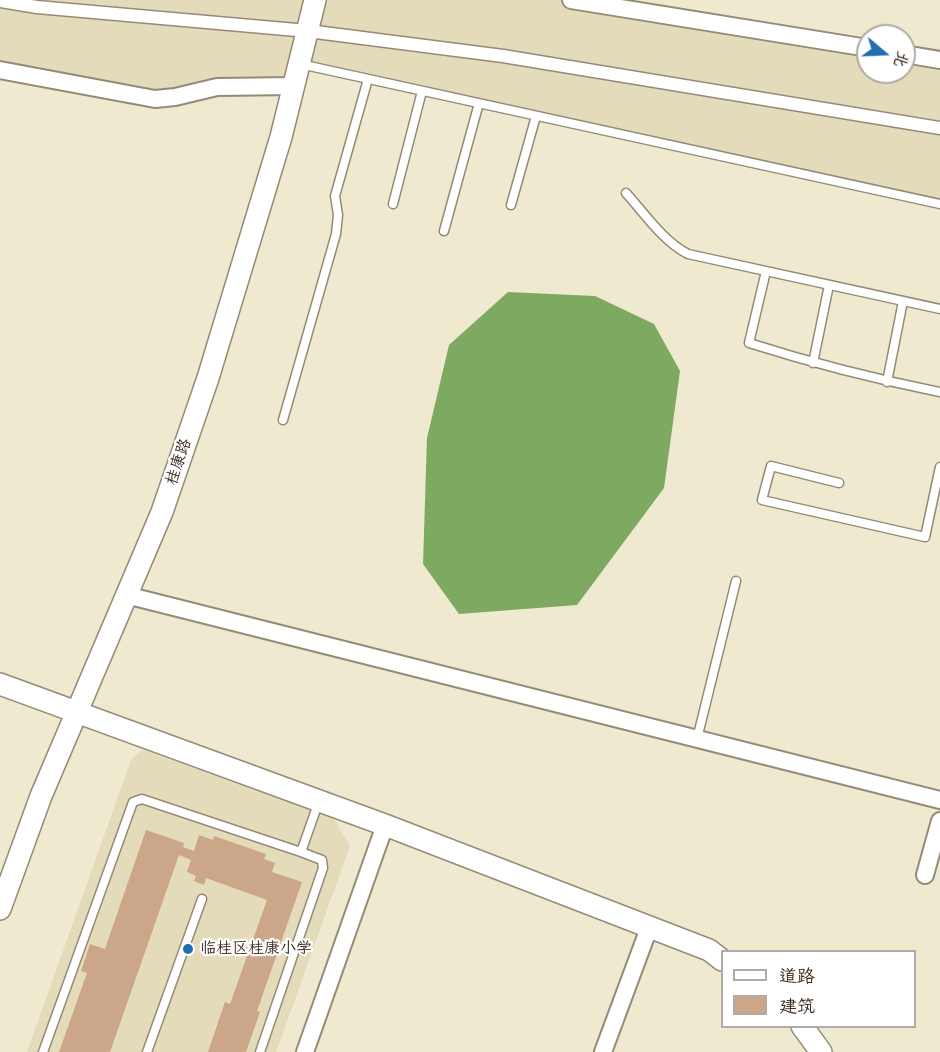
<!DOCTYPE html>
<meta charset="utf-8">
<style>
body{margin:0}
#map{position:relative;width:940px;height:1052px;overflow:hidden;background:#efe9cf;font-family:Pangolin,"LXGW WenKai TC",sans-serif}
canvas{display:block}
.legend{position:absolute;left:721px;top:950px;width:195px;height:78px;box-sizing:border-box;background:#fff;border:2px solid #b1aaa5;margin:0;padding:8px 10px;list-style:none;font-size:18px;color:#3b2a1e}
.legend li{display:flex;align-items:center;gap:12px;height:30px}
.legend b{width:30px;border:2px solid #b1aaa5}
.north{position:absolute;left:856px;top:24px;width:60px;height:60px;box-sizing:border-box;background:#fff;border:2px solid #b1aaa5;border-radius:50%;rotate:109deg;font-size:16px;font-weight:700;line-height:24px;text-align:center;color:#3b2a1e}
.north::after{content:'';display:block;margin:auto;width:21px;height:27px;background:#1f6fb2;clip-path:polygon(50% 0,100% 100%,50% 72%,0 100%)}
</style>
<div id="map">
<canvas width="940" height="1052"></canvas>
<ul class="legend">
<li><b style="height:8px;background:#fff"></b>道路</li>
<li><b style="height:16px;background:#cba688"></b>建筑</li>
</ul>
<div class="north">北</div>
</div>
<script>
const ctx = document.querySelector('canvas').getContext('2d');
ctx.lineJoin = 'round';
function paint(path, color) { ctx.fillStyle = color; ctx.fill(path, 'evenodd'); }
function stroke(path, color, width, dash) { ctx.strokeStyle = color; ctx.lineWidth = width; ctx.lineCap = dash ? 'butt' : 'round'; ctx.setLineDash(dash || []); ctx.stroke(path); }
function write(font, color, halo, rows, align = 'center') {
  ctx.font = font + ' Pangolin,"LXGW WenKai TC",sans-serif'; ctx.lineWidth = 4.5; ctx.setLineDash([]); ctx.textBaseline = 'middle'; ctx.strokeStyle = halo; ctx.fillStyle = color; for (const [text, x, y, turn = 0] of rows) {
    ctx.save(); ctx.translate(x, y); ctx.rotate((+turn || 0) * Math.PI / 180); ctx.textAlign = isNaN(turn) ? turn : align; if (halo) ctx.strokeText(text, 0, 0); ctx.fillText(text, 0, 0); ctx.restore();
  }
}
const built = new Path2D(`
 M0,0H571L868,48V72H904V54L940,60V204L300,64L294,86L175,97L0,70Z
 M143,750L334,819L350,846L276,1052H27L131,760Z`);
const forest = new Path2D(`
 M508,292L595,296L654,324L680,371L664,488L577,605L459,614L423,564L427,438L449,345Z`);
const building = new Path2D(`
 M146,830L184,843L183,847L194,851L199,835L213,840L214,836L266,854L264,859L275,863L272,872L302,882L257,1011L260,1012L246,1052H208L225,1002L230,1004L267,900L206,878L204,885L194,881L196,876L187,872L191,860L179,855L110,1052H59L87,973L81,971L90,944L105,949Z`);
const service = new Path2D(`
 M300,64L940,204
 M626,193C645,214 663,241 688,254L940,309
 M393,204L422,91
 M511,205L536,116
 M444,231L479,103
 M766,271L749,343C812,363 875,379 940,392
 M813,363L829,285
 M887,382L903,301
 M283,420L336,234L338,215L335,196L368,79
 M839,483L771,466L762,500L925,537L940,467
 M697,739L736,581
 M43,1052L133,802L142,799L301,852L319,801
 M147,1052L202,899
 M260,1052L323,868L322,860L301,852`);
const pedestrian = new Path2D(`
 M0,1L37,7L308,31L503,56L940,128`);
const minor = new Path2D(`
 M571,0L868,48
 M904,54L940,60
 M0,70L155,99L175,97L217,87L294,86
 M126,595L940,800
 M925,875L940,821
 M305,1052L385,825
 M603,1052L649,928`);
const tertiary = new Path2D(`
 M0,684L385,825L709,950L722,960
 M0,909L41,796L162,512L208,378L281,137L315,0
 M802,1026L821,1052`);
const markers = [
 [188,949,6,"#1f6fb2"]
];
const streetNames = [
 ["桂康路",179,462,-71]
];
const poiNames = [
 ["临桂区桂康小学",200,949]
];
paint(built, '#e3dbba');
paint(forest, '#7da961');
paint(building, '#cba688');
stroke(service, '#958a76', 11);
stroke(pedestrian, '#958a76', 15);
stroke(minor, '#958a76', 20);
stroke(tertiary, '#958a76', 24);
stroke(service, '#fff', 8);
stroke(pedestrian, '#fff', 12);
stroke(minor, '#fff', 16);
stroke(tertiary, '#fff', 21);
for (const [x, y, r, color] of markers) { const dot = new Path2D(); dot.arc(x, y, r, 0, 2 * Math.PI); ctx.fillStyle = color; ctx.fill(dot); stroke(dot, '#fff', 2); }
write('16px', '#3b2a1e', '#fff', streetNames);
write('16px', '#3b2a1e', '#fff', poiNames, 'left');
</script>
